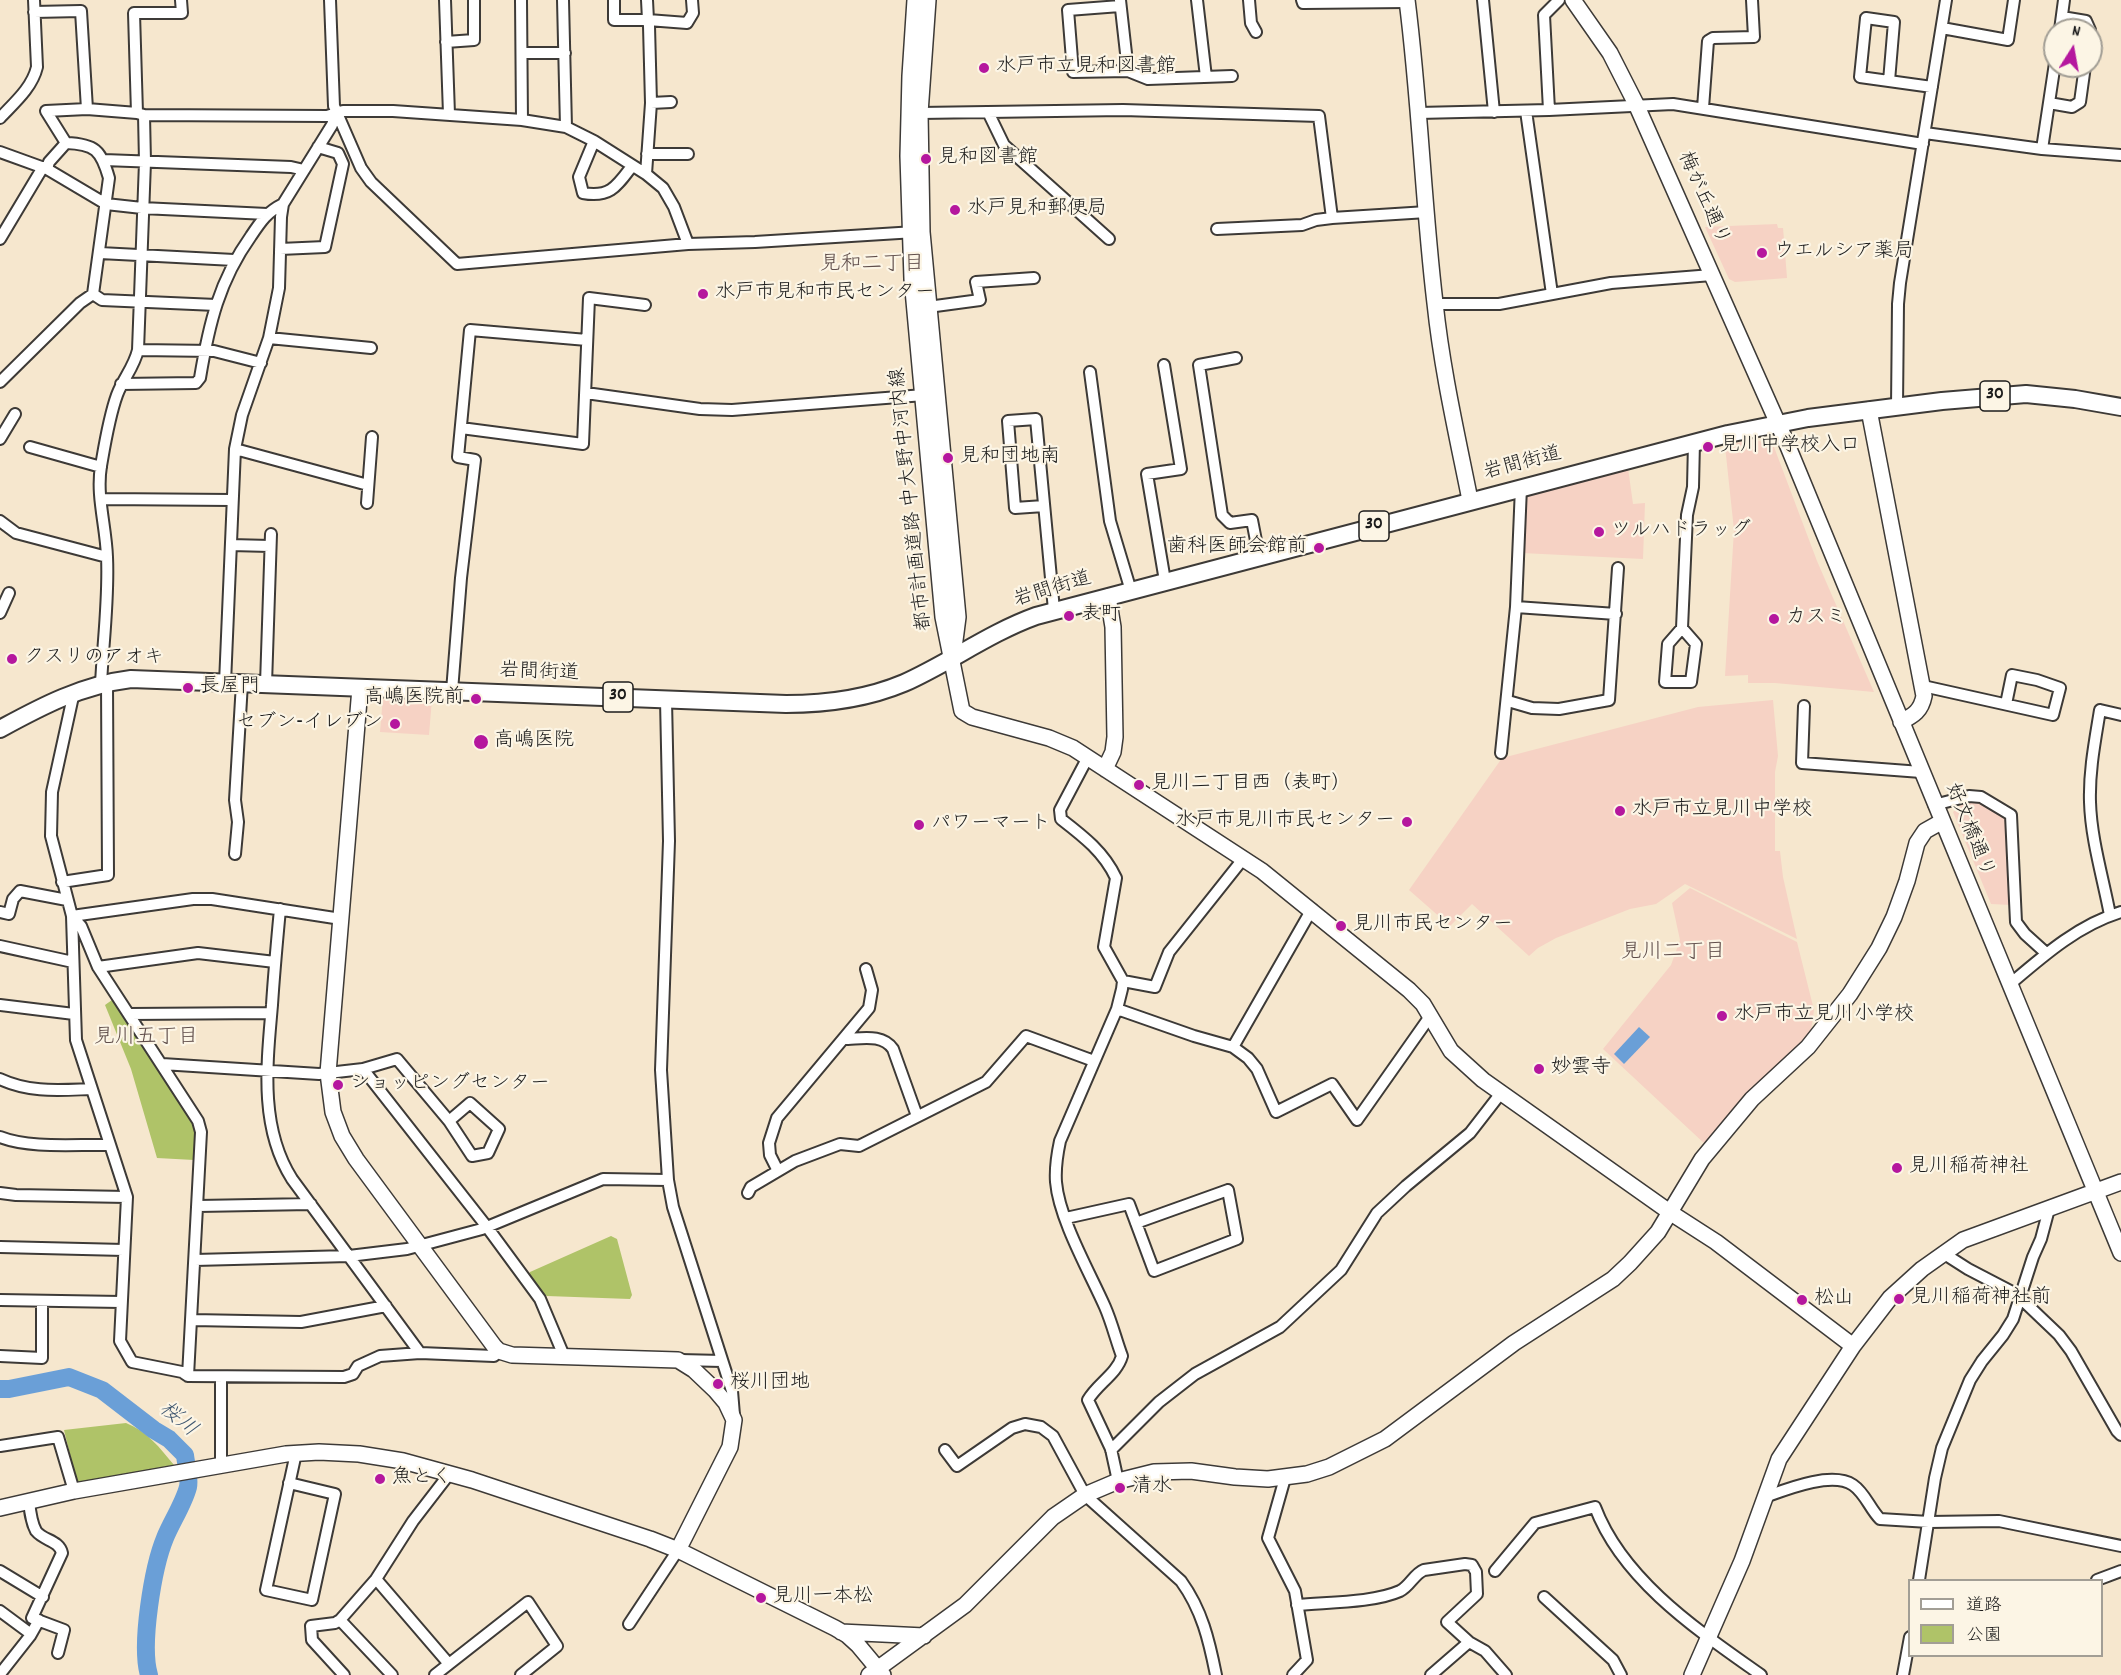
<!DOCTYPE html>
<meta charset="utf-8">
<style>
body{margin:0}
#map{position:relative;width:2121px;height:1675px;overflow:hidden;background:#f6e7ce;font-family:Dekko,"Klee One",sans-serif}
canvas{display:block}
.legend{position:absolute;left:1908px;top:1579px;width:195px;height:78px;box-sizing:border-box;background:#fcf5e5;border:2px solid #a29e95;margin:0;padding:8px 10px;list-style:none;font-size:18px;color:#1c1c1c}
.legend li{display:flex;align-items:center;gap:12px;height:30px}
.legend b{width:30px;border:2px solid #a29e95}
.north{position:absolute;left:2043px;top:18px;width:60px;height:60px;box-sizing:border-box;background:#fcf5e5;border:2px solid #a29e95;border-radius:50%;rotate:11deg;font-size:16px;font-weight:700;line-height:24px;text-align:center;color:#1c1c1c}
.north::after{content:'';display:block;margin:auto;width:21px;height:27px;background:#b5179e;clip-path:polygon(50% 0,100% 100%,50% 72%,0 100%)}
</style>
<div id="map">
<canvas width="2121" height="1675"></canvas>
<ul class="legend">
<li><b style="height:8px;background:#fff"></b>道路</li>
<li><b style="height:16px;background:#afc368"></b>公園</li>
</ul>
<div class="north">N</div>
</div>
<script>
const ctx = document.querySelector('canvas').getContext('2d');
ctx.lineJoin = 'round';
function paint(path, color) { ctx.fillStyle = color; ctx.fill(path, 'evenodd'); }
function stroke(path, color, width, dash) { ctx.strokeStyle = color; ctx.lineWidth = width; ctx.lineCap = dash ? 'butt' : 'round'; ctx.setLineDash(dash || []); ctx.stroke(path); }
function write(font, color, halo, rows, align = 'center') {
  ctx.font = font + ' Dekko,"Klee One",sans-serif'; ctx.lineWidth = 4.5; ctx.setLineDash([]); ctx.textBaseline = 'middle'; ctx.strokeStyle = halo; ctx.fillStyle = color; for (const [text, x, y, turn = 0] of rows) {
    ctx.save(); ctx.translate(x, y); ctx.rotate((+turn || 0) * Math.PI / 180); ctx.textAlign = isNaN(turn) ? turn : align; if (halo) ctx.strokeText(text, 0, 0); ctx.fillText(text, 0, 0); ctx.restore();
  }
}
const built = new Path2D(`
 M1777,224L1778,228H1783L1787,278L1735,282L1729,279L1705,227Z
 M1754,439L1774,447L1817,561L1874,692L1775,683H1748V675L1725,676L1734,530L1725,446Z
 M1628,468L1633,504L1645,503L1643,559L1522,553L1525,498L1531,493Z
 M383,697L432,699L429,735L380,732Z
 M1773,700L1778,756L1775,772V851H1780L1783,877L1797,939L1685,884L1656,904L1630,909L1556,938L1538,948L1529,956L1472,904L1450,926L1409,890L1502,758L1698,707Z
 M1970,798L2008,815L2011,905L1991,904L1953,812Z
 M1690,888L1797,942L1814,1010L1811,1030L1803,1042L1753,1088L1706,1145L1603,1049L1671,965L1680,940L1672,903Z`);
const green = new Path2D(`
 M112,1000L192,1121L195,1132L194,1160L157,1158L131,1069L105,1005Z
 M611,1236L617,1239L632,1295L630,1299L547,1296L541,1293L528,1276L530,1272Z
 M126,1423C147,1431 160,1448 174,1465L77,1483L64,1430Z`);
const water = new Path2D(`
 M1639,1027L1650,1037L1624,1064L1614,1054Z`);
const river = new Path2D(`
 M0,1389H9L69,1377L102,1390L154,1430L169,1439L185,1455C186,1465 190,1478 188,1487C184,1503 171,1523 165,1538C153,1567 140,1645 149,1675`);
const street = new Path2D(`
 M330,0L334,106L361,168L371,182L457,264L688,244L755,242L915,232
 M445,0L449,114
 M521,0L522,120
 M563,0L566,127
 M614,0V20H648L649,26L651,103L646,174
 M647,0L648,20L687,23L693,13L692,0
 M1120,0L1128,71
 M1197,0L1206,77
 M1249,0L1251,23L1256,32
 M1302,0L1303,3L1407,2
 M1483,0L1494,112
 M1120,6L1068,10L1073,72L1128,71L1148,79L1232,76
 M34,12L81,11L87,109
 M2062,17L2086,21L2090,30
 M1942,28L2008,40L2014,0
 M2060,30L2064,0
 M446,42L474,40V0
 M523,53H565
 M1889,81L1894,22L1866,18L1860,77L1932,87
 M651,103L671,102
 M2049,103L2072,107L2080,102L2085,66
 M1703,108L1708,41L1713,38L1754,37L1752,0
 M1549,110L1544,15L1559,0
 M1526,111L1552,294
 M988,112L1004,145L1109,239
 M137,113L134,13H182L181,0
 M920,113L1123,110L1319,116L1332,218
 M1418,113L1549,110L1673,104L1923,144
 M0,118C14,103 32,88 37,67L34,0
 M1925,133L2042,149L2121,155
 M594,141L579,177L583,193C610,198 617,186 632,166
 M66,143L46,111L87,109L137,113L144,115L327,116L343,111H393L522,120L566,127L594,141L646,174L663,188L674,207L688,244
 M2042,149L2055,63
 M0,152L47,169L106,204L142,208L267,214
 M647,154H688
 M104,160L291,167L304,170
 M1217,229L1302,225L1316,220L1332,218L1427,212
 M0,239L43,167
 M280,249L325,247L343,164L338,153L318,147
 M100,253L234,260
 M93,294L102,300L216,305
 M1435,304H1499L1611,283L1712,275
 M928,307L980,300L976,282L1034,278
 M269,338L371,348
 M138,350L214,351L261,363
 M1236,358L1199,365L1222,515L1230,523L1252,520L1259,556
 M1164,365L1181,469L1147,474L1165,581
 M1090,372L1110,521L1131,591
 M0,382L80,303L93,294L109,178C101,150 95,144 66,143L49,162L47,169
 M121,384L196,383L200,378C209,324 219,281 251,236C261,221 267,212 283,204
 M586,393L700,409L732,410L924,395
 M1897,407L1898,304L1900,283L1946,0
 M461,428L583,444L589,298L645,305
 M0,439L15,414
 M30,447L101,467
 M235,449L368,485
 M102,499L232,500
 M367,503L372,437
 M1044,506L1015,508L1008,421L1036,419L1054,610
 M0,521L16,533L107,557
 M231,545L270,546
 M1516,607L1616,614
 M0,613L9,593
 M1682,628L1696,644L1691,682H1665L1668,644L1682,628L1687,515L1693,487L1694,442
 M225,683L235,449L242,415L269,338L279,288L281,217L283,204L332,125L336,113
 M101,684C103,642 109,599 107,557C106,526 96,496 101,466C105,443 109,417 117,395C123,379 134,367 138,350L145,162L144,115
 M266,684L271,534
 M1923,686L2053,715L2060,688L2037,680L2012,675L2006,704
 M452,691L461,578L475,460L458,457L470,330L587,340
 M74,692L52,792L51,836L72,916L76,1040L127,1197L120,1341L132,1362L182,1372L188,1376L344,1377L353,1374L358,1366L380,1356L420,1353L494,1356L499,1351
 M666,700L669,841L661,1070L668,1180L673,1207L732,1391L734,1415
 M1508,701L1532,708L1559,709L1609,700L1618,568
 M1804,706L1802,763L1921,772
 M1501,753L1516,607L1521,487
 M1088,757L1060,810L1061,819C1083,836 1104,852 1116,878L1104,947L1123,981L1122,989L1117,1009L1060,1141C1057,1155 1055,1168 1056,1182C1059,1219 1090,1273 1105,1307C1112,1323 1116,1340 1122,1356C1117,1374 1097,1384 1088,1400L1111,1449L1118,1481
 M1934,805L1969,796L1981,797L2011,815L2016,922L2025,934L2046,953
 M235,854L238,822L235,800L242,683
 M62,882L108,875L107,683
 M280,909C277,941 274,973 272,1005C267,1063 259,1127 292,1179L420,1353
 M0,912L9,914L13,899L20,891L67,900
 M2110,915C2103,878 2091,839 2090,802C2089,771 2095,741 2100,710L2121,715
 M72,916L81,926L98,967L198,1121L201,1132L188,1376
 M72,916L193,899H212L341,919
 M0,946L73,962
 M98,967L198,953L275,962
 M1123,981L1155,987L1169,952L1243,859
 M2009,985C2043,956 2078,925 2121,912
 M0,1005L74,1014
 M1117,1009L1194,1036L1233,1047L1248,1058L1257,1069L1276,1112L1332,1084L1357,1120L1431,1015
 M129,1014L271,1013
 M843,1039C861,1039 882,1033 893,1049L917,1116
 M1233,1047L1312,909
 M162,1064L319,1074L363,1069L397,1059L449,1121L472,1156L488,1153L499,1129L470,1103L449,1121
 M363,1069L487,1227L540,1299L564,1356
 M0,1079C30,1093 59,1090 91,1089
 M0,1137C30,1149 77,1144 110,1145
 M778,1171L770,1155L769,1143L777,1118L869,1008L872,990L866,969
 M0,1193L16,1195L127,1197
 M748,1193L751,1187L795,1161L840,1144L859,1146L986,1082L1026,1036L1094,1061
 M198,1206L311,1204
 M1066,1218L1129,1204L1154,1271L1237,1239L1228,1190L1136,1223
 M0,1247L124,1250
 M1943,1253L1968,1269L2016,1294L2059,1335L2071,1351L2117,1431L2121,1435
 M195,1260L349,1256L407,1249L482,1229L603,1179L668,1180
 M0,1300L121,1302
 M192,1320L301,1322L386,1306
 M0,1356L42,1358V1301
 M680,1360L722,1361
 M0,1446L58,1437L74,1491
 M945,1450L957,1466L1012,1428L1025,1424L1041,1427L1053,1436L1085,1495L1181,1581C1202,1610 1209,1640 1216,1675
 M1111,1450L1159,1402L1195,1374L1280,1327L1341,1270L1377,1213L1406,1186L1470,1133L1501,1093
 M221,1464V1378
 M1285,1478L1268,1538L1295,1591L1307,1660L1293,1675
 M289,1483L335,1494L312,1600L266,1590L296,1453
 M1765,1497C1787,1489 1832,1471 1853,1485C1865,1493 1870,1509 1880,1519L1929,1522L1999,1521L2121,1546
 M29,1501C30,1511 31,1522 36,1531C44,1541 59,1540 62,1553L32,1618L64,1630L58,1653
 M0,1571L43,1597
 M1495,1571L1535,1523L1595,1507C1623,1581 1699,1631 1761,1675
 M376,1579L449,1664
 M1919,1580L1935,1478L1942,1448L1970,1380L1982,1361L2003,1335L2013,1319L2033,1257L2041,1239L2049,1209
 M2097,1580L2121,1571
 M1544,1597L1613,1660L1621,1675
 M1297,1605C1327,1602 1373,1603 1400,1591C1410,1586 1414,1574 1424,1570L1465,1564L1472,1565L1476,1572L1477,1594L1447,1622L1469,1642
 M0,1611L31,1634
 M340,1620L392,1675
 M629,1624L678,1550
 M0,1674L30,1636L39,1620
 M344,1675L312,1640L311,1626L335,1623L340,1620L376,1579L413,1521L450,1473
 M435,1675L528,1602L557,1646L521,1675
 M1431,1675L1469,1642L1485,1651L1506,1675
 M1903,1675L1910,1637`);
const secondary = new Path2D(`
 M915,0L910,76L908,156L912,279L943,617L962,711L972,717L1049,738L1073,748L1262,871L1409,990L1423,1004L1451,1051L1483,1080L1671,1213L1716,1242L1853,1346
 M928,0L920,113L922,232L958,617L954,648
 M1407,0C1420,101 1423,203 1435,303C1442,370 1457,435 1470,500
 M1573,0L1610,53L1636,104L1787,444L2121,1253
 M1869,410L1924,696C1921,711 1914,715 1901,722
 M360,688L328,1073L333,1112L342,1136L356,1159L494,1346L499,1351L512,1355L678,1360L694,1370L715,1390L726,1403L734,1420L730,1447L678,1550
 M1105,769L1113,752L1115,737L1113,627L1108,597
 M0,1508L74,1491L286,1454L319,1452L359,1454L403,1461L472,1480L650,1539L678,1550L835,1628L847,1635L858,1645L883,1675
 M841,1632L924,1636
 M869,1675L965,1605L1053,1517L1085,1495L1118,1481L1154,1472L1191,1471L1235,1477L1268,1479L1307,1474L1329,1467L1385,1439L1514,1343L1613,1279L1630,1263L1658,1232L1702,1159L1752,1099L1808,1047L1850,994L1879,948L1894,917L1907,881L1917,843L1925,831L1941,822
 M1692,1675L1742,1561L1779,1459L1853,1346L1890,1298L1922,1269L1963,1240L2121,1182`);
const primary = new Path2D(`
 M0,729C42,706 82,685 131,679L786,704C827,704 866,699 904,683C949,663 989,633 1036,616L1728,434L1808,418L1942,401L2026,394L2075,399L2121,407`);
const markers = [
 [984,68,6,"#b5179e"],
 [926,159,6,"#b5179e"],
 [955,210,6,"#b5179e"],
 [1762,253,6,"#b5179e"],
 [703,294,6,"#b5179e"],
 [1708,447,6,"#b5179e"],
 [948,458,6,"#b5179e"],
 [1599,532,6,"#b5179e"],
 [1319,548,6,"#b5179e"],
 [1069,616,6,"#b5179e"],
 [1774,619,6,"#b5179e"],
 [12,659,6,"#b5179e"],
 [188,688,6,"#b5179e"],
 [476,699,6,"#b5179e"],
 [395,724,6,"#b5179e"],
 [481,742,8,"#b5179e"],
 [1139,785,6,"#b5179e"],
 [1620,811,6,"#b5179e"],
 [1407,822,6,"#b5179e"],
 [919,825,6,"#b5179e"],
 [1341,926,6,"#b5179e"],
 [1722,1016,6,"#b5179e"],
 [1539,1069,6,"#b5179e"],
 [338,1085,6,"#b5179e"],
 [1897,1168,6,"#b5179e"],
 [1899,1299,6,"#b5179e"],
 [1802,1300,6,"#b5179e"],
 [718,1384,6,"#b5179e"],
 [380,1479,6,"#b5179e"],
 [1120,1488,6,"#b5179e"],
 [761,1598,6,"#b5179e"]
];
const shields = [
 [1995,396,30],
 [1374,526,30],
 [618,697,30]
];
const shieldNames = [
 ["30",1995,396],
 ["30",1374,526],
 ["30",618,697]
];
const poiNames = [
 ["水戸市立見和図書館",996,68],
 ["見和図書館",938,159],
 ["水戸見和郵便局",967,210],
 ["ウエルシア薬局",1774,253],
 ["水戸市見和市民センター",715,294],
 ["見川中学校入口",1720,447],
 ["見和団地南",960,458],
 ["ツルハドラッグ",1611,532],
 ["歯科医師会館前",1307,548,"right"],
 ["表町",1081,616],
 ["カスミ",1786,619],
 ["クスリのアオキ",24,659],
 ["長屋門",200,688],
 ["高嶋医院前",464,699,"right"],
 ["セブン-イレブン",383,724,"right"],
 ["高嶋医院",494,742],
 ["見川二丁目西（表町）",1151,785],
 ["水戸市立見川中学校",1632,811],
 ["水戸市見川市民センター",1395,822,"right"],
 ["パワーマート",931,825],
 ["見川市民センター",1353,926],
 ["水戸市立見川小学校",1734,1016],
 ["妙雲寺",1551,1069],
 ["ショッピングセンター",350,1085],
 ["見川稲荷神社",1909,1168],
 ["見川稲荷神社前",1911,1299],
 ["松山",1814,1300],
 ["桜川団地",730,1384],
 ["魚とく",392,1479],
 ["清水",1132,1488],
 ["見川一本松",773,1598]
];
const streetNames = [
 ["梅が丘通り",1702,199,66],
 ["岩間街道",1523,465,-15],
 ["都市計画道路 中大野中河内線",913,499,-96],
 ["岩間街道",1053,591,-17],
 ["岩間街道",539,674,2],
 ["好文橋通り",1968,831,68]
];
const neighbourhoodNames = [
 ["見和二丁目",872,266],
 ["見川二丁目",1673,954],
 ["見川五丁目",146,1039]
];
const waterNames = [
 ["桜川",177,1421,40]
];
paint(built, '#f6d2c4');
paint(green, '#afc368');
paint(water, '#6a9fd7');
stroke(river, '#6a9fd7', 18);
stroke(street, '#3d3a37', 14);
stroke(secondary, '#3d3a37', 18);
stroke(primary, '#3d3a37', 20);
stroke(street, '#fff', 10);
stroke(secondary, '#fff', 15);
stroke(primary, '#fff', 16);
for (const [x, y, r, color] of markers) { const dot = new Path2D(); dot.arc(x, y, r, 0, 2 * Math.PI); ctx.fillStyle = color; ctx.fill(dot); stroke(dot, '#fcf5e5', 2); }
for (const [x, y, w] of shields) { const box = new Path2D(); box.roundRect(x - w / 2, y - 15, w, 30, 4.5); ctx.fillStyle = '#fcf5e5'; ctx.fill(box); stroke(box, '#1c1c1c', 1.5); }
write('bold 18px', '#1c1c1c', null, shieldNames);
write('20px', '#1c1c1c', '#fcf5e5', poiNames, 'left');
write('20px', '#1c1c1c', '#fcf5e5', streetNames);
write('21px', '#5f4d4a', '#fcf5e5', neighbourhoodNames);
write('italic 21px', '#3f5770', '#fcf5e5', waterNames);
</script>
